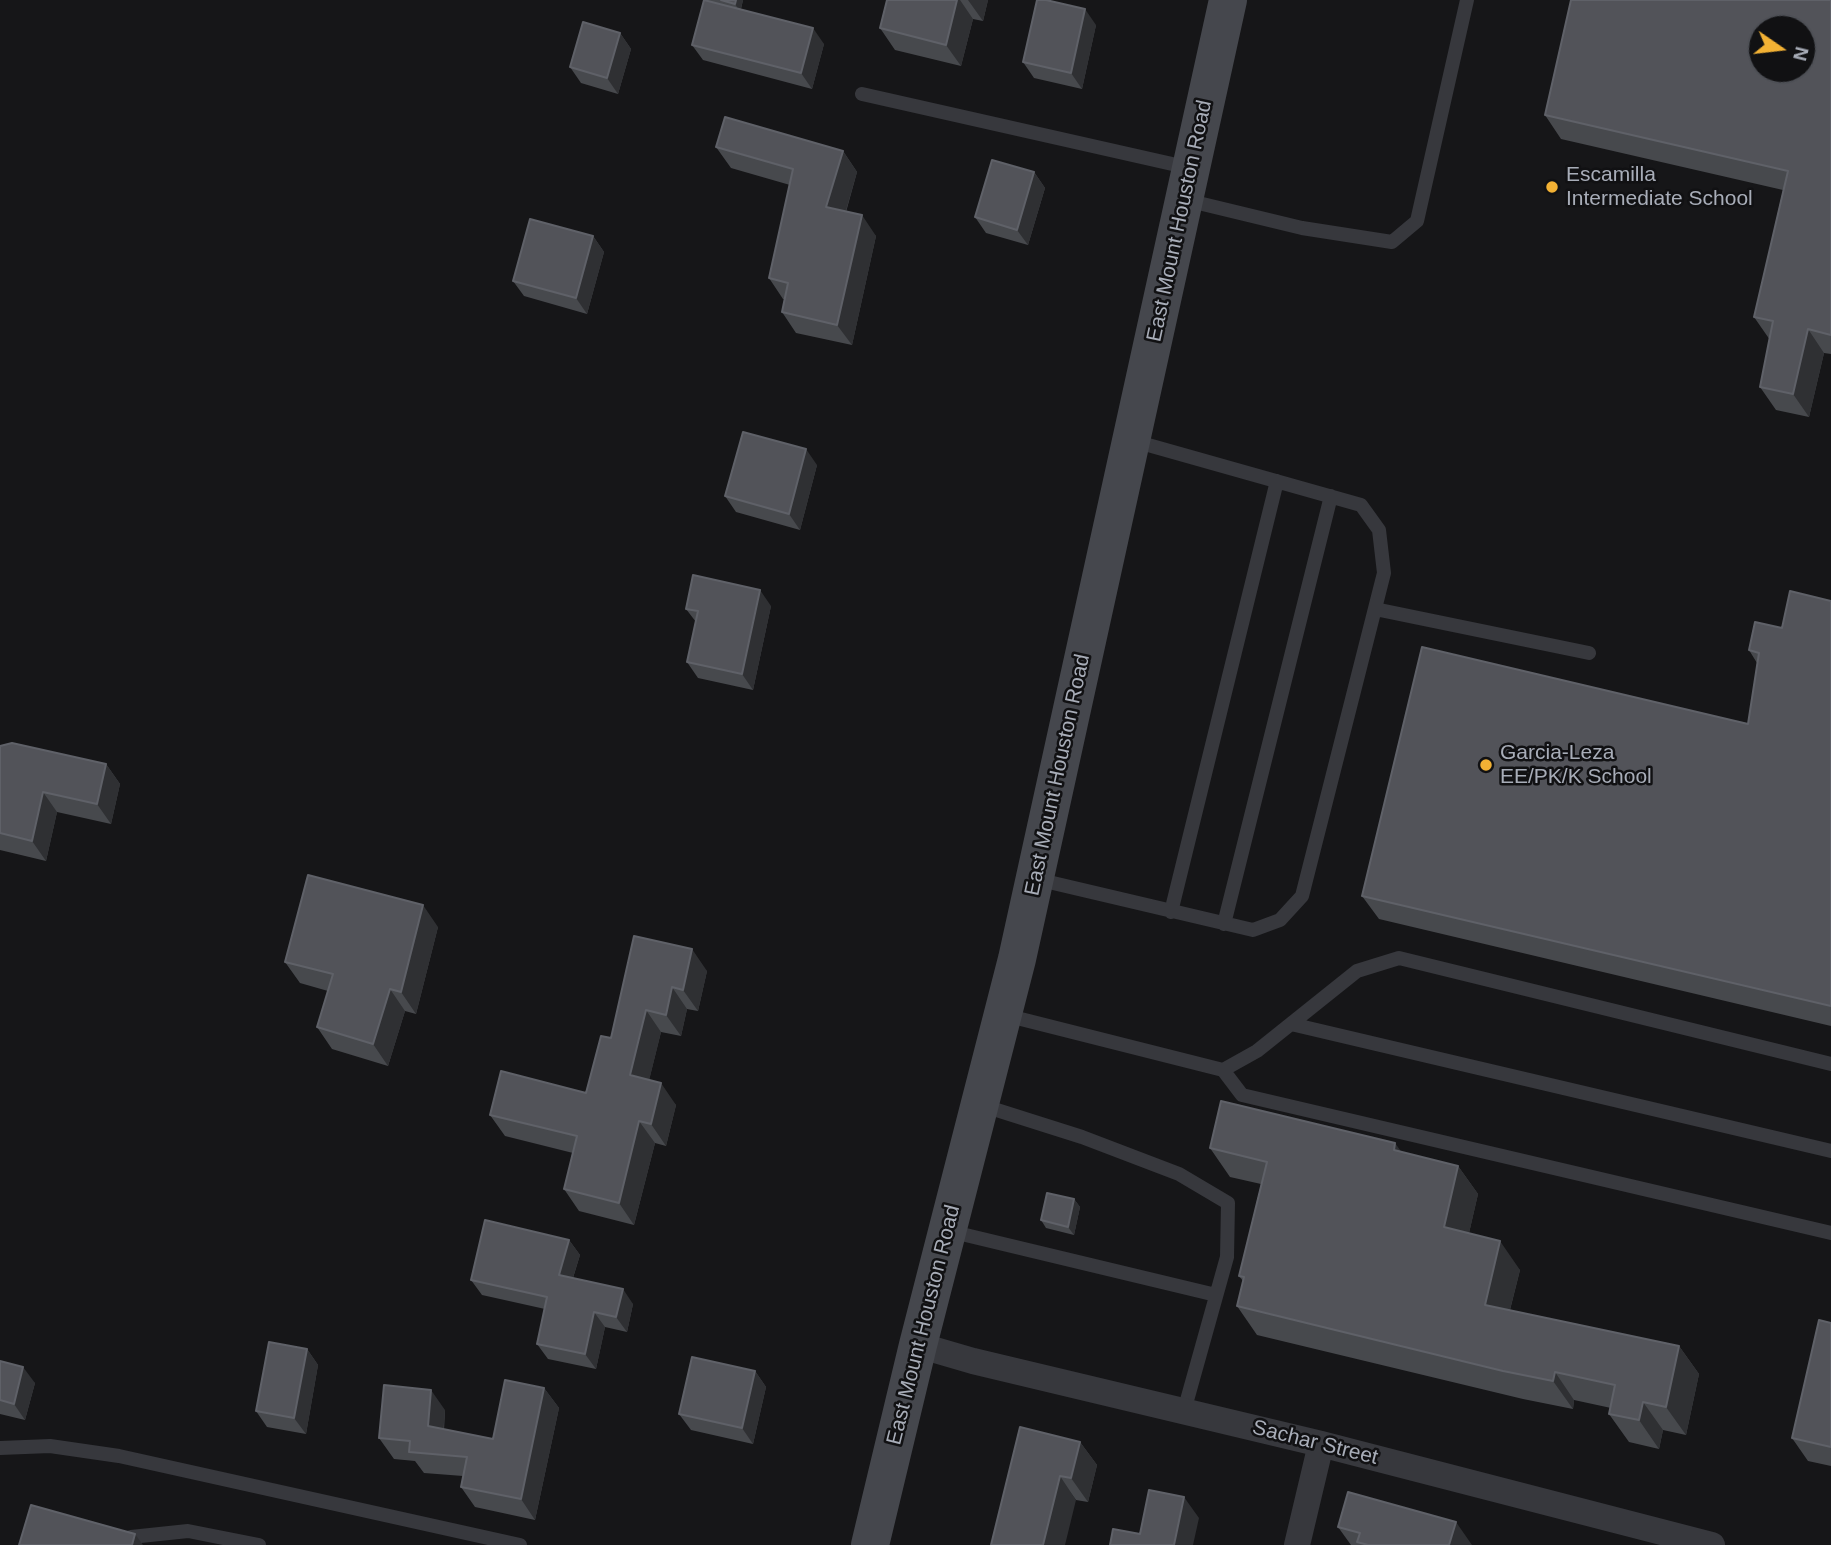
<!DOCTYPE html>
<style>
body{margin:0}
#map{position:relative;width:1831px;height:1545px;overflow:hidden;background:#161618;font-family:Arial,sans-serif}
canvas{display:block}
.north{position:absolute;left:1747px;top:14px;width:70px;height:70px;box-sizing:border-box;background:#111113;border:2px solid #4d4f55;border-radius:50%;rotate:104deg;font-size:19px;font-weight:700;line-height:28px;text-align:center;color:#a8adb8}
.north::after{content:'';display:block;margin:auto;width:24px;height:32px;background:#f2b134;clip-path:polygon(50% 0,100% 100%,50% 72%,0 100%)}
</style>
<div id="map">
<canvas width="1831" height="1545"></canvas>
<div class="north">N</div>
</div>
<script>
const ctx = document.querySelector('canvas').getContext('2d');
ctx.lineJoin = 'round';
function stroke(path, color, width, dash) { ctx.strokeStyle = color; ctx.lineWidth = width; ctx.lineCap = dash ? 'butt' : 'round'; ctx.setLineDash(dash || []); ctx.stroke(path); }
function paint(path, color) { ctx.fillStyle = color; ctx.fill(path, 'evenodd'); }
function write(font, color, halo, rows, align = 'center') {
  ctx.font = font + ' Arial,sans-serif'; ctx.lineWidth = 5; ctx.setLineDash([]); ctx.textBaseline = 'middle'; ctx.strokeStyle = halo; ctx.fillStyle = color; for (const [text, x, y, turn = 0] of rows) {
    ctx.save(); ctx.translate(x, y); ctx.rotate((+turn || 0) * Math.PI / 180); ctx.textAlign = isNaN(turn) ? turn : align; if (halo) ctx.strokeText(text, 0, 0); ctx.fillText(text, 0, 0); ctx.restore();
  }
}
const lane = new Path2D(`
 M862,94L1190,168
 M1186,200L1302,228L1392,242L1417,221L1467,0
 M1375,609L1589,653
 M1036,879L1253,930L1280,920L1302,896L1384,573L1379,530L1361,505L1134,441
 M1171,912L1277,481
 M1224,924L1331,496
 M1005,1015L1223,1070L1242,1095L1831,1233
 M1291,1024L1831,1151
 M1223,1070L1257,1051L1357,971L1399,958L1831,1064
 M981,1105L1082,1137L1179,1174L1228,1203L1227,1257L1184,1411
 M949,1231L1216,1295
 M0,1448L50,1446L119,1456L520,1545
 M131,1537L188,1531L259,1545`);
const street = new Path2D(`
 M918,1345L973,1361L1321,1444L1712,1545
 M1297,1545L1321,1444`);
const secondary = new Path2D(`
 M870,1545L918,1345L1017,959L1228,0`);
const wall = new Path2D(`
 M704,0H743L741,9L824,44L812,89L703,60L692,45Z
 M887,0H988L983,21L973,19L961,66L895,50L880,28Z
 M1831,0V354L1824,353L1809,417L1776,410L1760,387L1770,340L1754,317L1783,190L1561,139L1545,115Z
 M1096,25L1082,89L1034,78L1023,62Z
 M620,33L631,49L618,94L581,83L570,67Z
 M716,147L843,151L857,172L846,212L876,236L852,345L796,333L782,312L785,299H783L769,278L790,185L731,168Z
 M1034,172L1045,188L1028,245L986,233L975,217Z
 M593,236L604,252L587,314L524,296L513,281Z
 M817,465L800,530L736,512L725,496Z
 M1831,601V1026L1379,919L1362,896L1748,724L1757,663L1749,650L1782,628Z
 M771,606L753,690L698,678L687,662L696,622L686,609Z
 M0,746L106,764L120,784L111,824L57,812L46,861L0,850Z
 M438,927L416,1014L405,1011L388,1066L332,1049L317,1027L328,991L300,983L285,962Z
 M634,936L707,971L698,1011L687,1009L681,1036L661,1032L649,1080L676,1105L666,1146L655,1143L634,1225L579,1211L564,1189L573,1153L505,1136L490,1115L586,1093L611,1038Z
 M1210,1148L1402,1152L1458,1166L1478,1194L1469,1233L1520,1270L1510,1310L1679,1346L1699,1374L1686,1435L1663,1430L1659,1449L1629,1442L1609,1414L1611,1408L1574,1400L1573,1409L1523,1399L1257,1335L1237,1306L1243,1281L1239,1276L1261,1184L1230,1177Z
 M1074,1199L1080,1207L1074,1235L1046,1228L1041,1220Z
 M569,1240L580,1255L573,1278L633,1304L627,1332L605,1327L596,1369L548,1359L537,1344L545,1309L482,1295L471,1280Z
 M1831,1323V1466L1808,1461L1792,1438Z
 M307,1349L318,1365L306,1434L267,1427L256,1411Z
 M0,1361L35,1383L25,1420L0,1414Z
 M755,1371L766,1387L753,1444L691,1430L679,1414Z
 M544,1388L559,1408L535,1520L475,1507L461,1487L463,1476L424,1473L415,1461L394,1459L379,1438L445,1410L444,1430L493,1439Z
 M1020,1427L1080,1442L1097,1465L1088,1502L1076,1500Z
 M1338,1527L1472,1545H1351Z`);
const shadedWall = new Path2D(`
 M736,0H743L740,12L735,4Z
 M957,0H960L973,19L961,66L946,45Z
 M968,0H988L983,21Z
 M1085,9L1096,25L1082,89L1071,73Z
 M813,28L824,44L812,89L801,73Z
 M620,33L631,49L618,94L607,78Z
 M843,151L857,172L841,228L826,207Z
 M1034,172L1045,188L1028,245L1017,230Z
 M862,215L876,236L852,345L837,325Z
 M593,236L604,252L587,314L576,298Z
 M1808,329L1824,353L1809,417L1793,394Z
 M806,449L817,465L800,530L789,514Z
 M760,590L771,606L753,690L742,674Z
 M106,764L120,784L111,824L97,804Z
 M43,792L57,812L46,861L32,841Z
 M423,905L438,927L416,1014L401,992Z
 M692,949L707,971L698,1011L683,990Z
 M672,987L687,1009L681,1036L666,1015Z
 M390,989L405,1011L388,1066L373,1044Z
 M646,1010L661,1032L645,1097L630,1075Z
 M661,1083L676,1105L666,1146L651,1124Z
 M639,1121L655,1143L634,1225L619,1203Z
 M1395,1143L1415,1171L1394,1150Z
 M1458,1166L1478,1194L1464,1255L1444,1227Z
 M1074,1199L1080,1207L1074,1235L1068,1227Z
 M569,1240L580,1255L569,1290L559,1275Z
 M1500,1241L1520,1270L1504,1333L1485,1305Z
 M623,1289L633,1304L627,1332L616,1317Z
 M594,1312L605,1327L596,1369L585,1354Z
 M1679,1346L1699,1374L1686,1435L1666,1407Z
 M307,1349L318,1365L306,1434L294,1418Z
 M23,1367L35,1383L25,1420L14,1404Z
 M755,1371L766,1387L753,1444L742,1428Z
 M1555,1372L1574,1400L1573,1409L1553,1381Z
 M544,1388L559,1408L535,1520L521,1499Z
 M431,1390L445,1410L442,1447L428,1426Z
 M1643,1402L1663,1430L1659,1449L1639,1420Z
 M1080,1442L1097,1465L1088,1502L1071,1478Z
 M1060,1476L1076,1500L1065,1545H1043Z
 M1184,1497L1199,1518L1193,1545H1174Z
 M1456,1522L1472,1545H1449Z
 M135,1534L143,1545H132Z`);
const building = new Path2D(`
 M704,0L813,28L801,73L692,45Z
 M721,0H736L735,4Z
 M887,0H957L946,45L880,28Z
 M1037,0H1046L1085,9L1071,73L1023,62Z
 M1571,0H1831V335L1808,329L1793,394L1760,387L1773,321L1754,317L1788,171L1545,115ZM1761,28H1803V70H1761Z
 M583,22L620,33L607,78L570,67Z
 M725,117L843,151L826,207L862,215L837,325L782,312L788,283L769,278L793,169L716,147Z
 M992,160L1034,172L1017,230L975,217Z
 M530,219L593,236L576,298L513,281Z
 M743,432L806,449L789,514L725,496Z
 M693,575L760,590L742,674L687,662L698,611L686,609Z
 M1790,591L1831,601V1006L1362,896L1422,647L1748,724L1759,653L1749,650L1755,622L1782,628Z
 M12,743L106,764L97,804L43,792L32,841L0,833V746Z
 M308,875L423,905L401,992L390,989L373,1044L317,1027L333,974L285,962Z
 M634,936L692,949L683,990L672,987L666,1015L646,1010L630,1075L661,1083L651,1124L639,1121L619,1203L564,1189L577,1136L490,1115L501,1071L586,1093L601,1036L611,1038Z
 M1221,1101L1395,1143L1394,1150L1458,1166L1444,1227L1500,1241L1485,1305L1679,1346L1666,1407L1643,1402L1639,1420L1609,1414L1615,1385L1555,1372L1553,1381L1503,1371L1237,1306L1244,1277L1239,1276L1267,1162L1210,1148Z
 M1047,1193L1074,1199L1068,1227L1041,1220Z
 M485,1220L569,1240L559,1275L623,1289L616,1317L594,1312L585,1354L537,1344L547,1297L471,1280Z
 M1819,1320L1831,1323V1447L1792,1438Z
 M269,1342L307,1349L294,1418L256,1411Z
 M692,1357L755,1371L742,1428L679,1414Z
 M0,1361L23,1367L14,1404L0,1400Z
 M505,1380L544,1388L521,1499L461,1487L467,1457L409,1452L410,1441L379,1438L384,1385L431,1390L428,1426L493,1439Z
 M1020,1427L1080,1442L1071,1478L1060,1476L1043,1545H991Z
 M1149,1490L1184,1497L1174,1545H1110L1113,1529L1140,1534Z
 M1348,1492L1456,1522L1449,1545H1368L1357,1542L1360,1533L1338,1527Z
 M31,1505L135,1534L132,1545H19Z`);
const markers = [
 [1552,187,7,"#f2b134"],
 [1486,765,7,"#f2b134"]
];
const poiNames = [
 ["Escamilla",1566,175],
 ["Intermediate School",1566,199],
 ["Garcia-Leza",1500,753],
 ["EE/PK/K School",1500,777]
];
const streetNames = [
 ["East Mount Houston Road",1180,221,-78],
 ["East Mount Houston Road",1058,775,-78],
 ["East Mount Houston Road",924,1325,-76],
 ["Sachar Street",1315,1443,14]
];
stroke(lane, '#37383d', 14);
stroke(street, '#37383d', 26);
stroke(secondary, '#45474d', 38);
paint(wall, '#47494d');
paint(shadedWall, '#2f3033');
paint(building, '#525359');
stroke(building, '#5f6168', 2);
for (const [x, y, r, color] of markers) { const dot = new Path2D(); dot.arc(x, y, r, 0, 2 * Math.PI); ctx.fillStyle = color; ctx.fill(dot); stroke(dot, '#111113', 2.5); }
write('21px', '#a8adb8', '#111113', poiNames, 'left');
write('21px', '#a8adb8', '#111113', streetNames);
</script>
